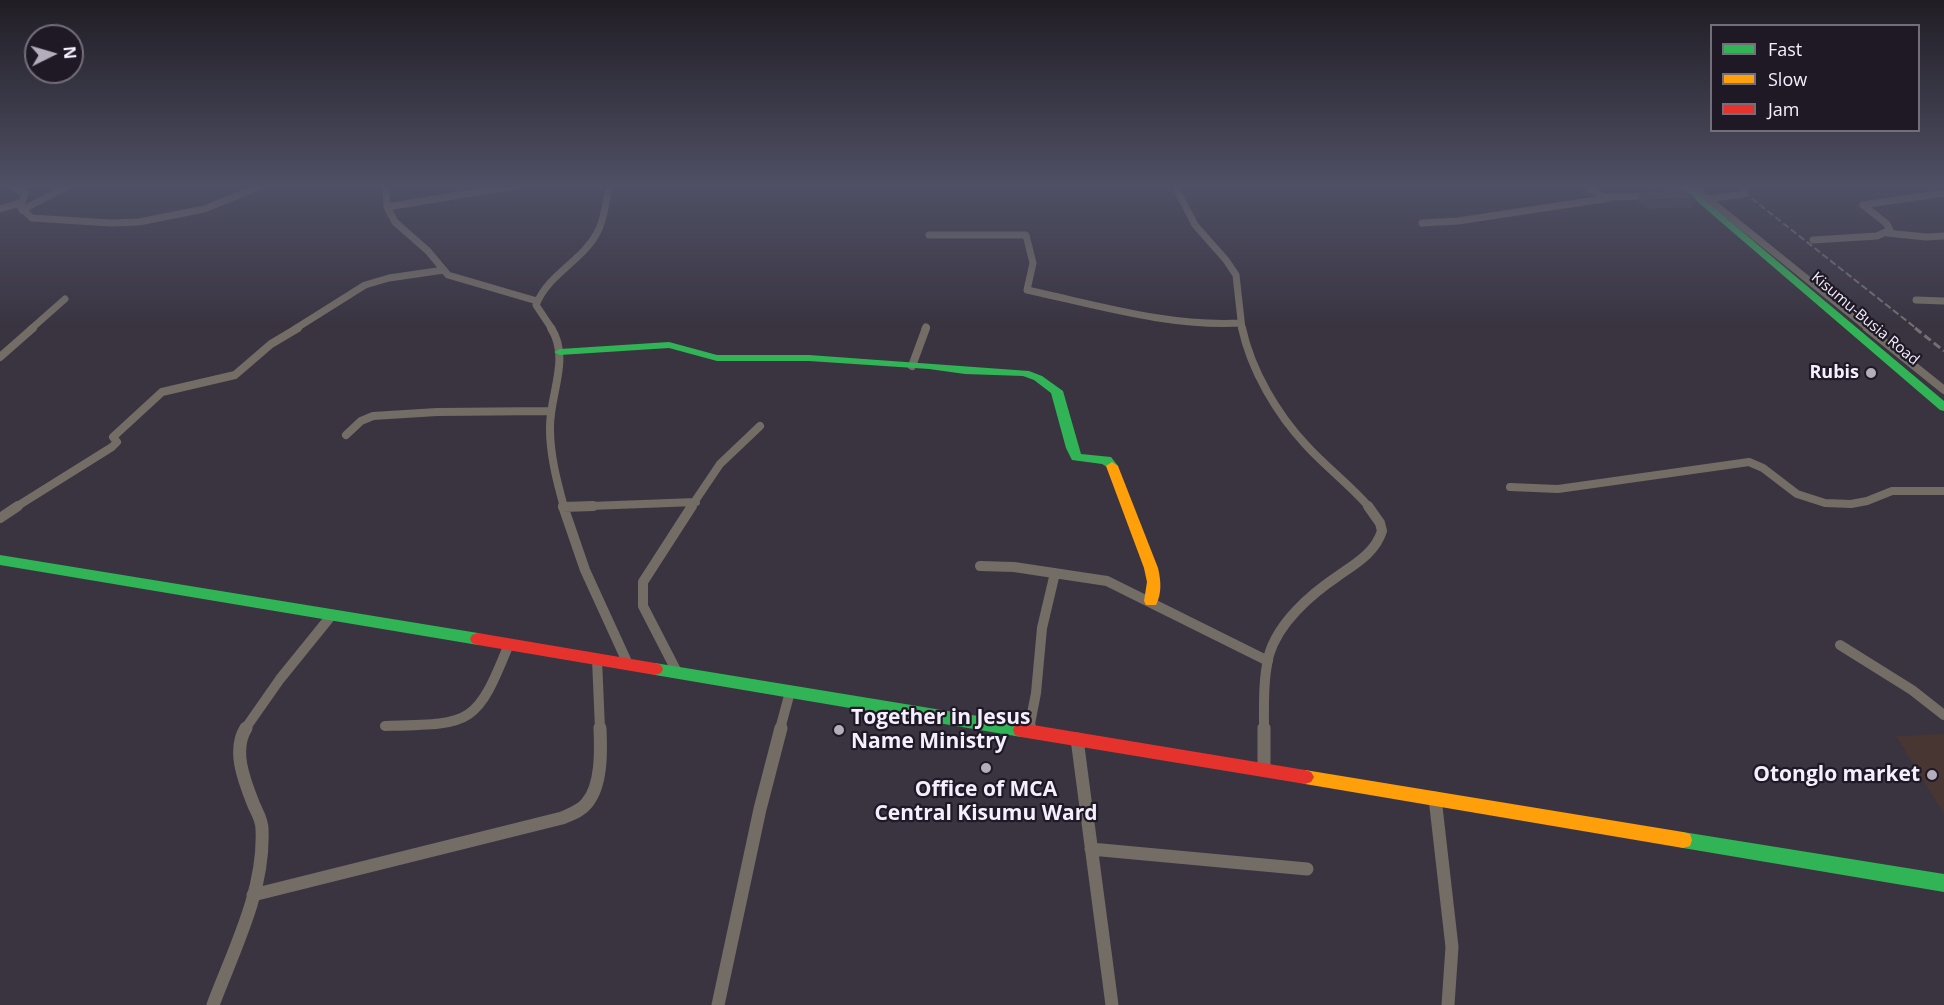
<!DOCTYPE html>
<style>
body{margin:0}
#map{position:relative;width:1944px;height:1005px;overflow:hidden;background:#3a3441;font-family:"Open Sans",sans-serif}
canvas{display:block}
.legend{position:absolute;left:1710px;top:24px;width:210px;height:108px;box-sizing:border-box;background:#1e1924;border:2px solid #746e7b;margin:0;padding:8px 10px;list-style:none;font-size:18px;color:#f5eefe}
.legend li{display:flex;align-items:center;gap:12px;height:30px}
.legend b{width:30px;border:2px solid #746e7b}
.north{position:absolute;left:24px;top:24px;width:60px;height:60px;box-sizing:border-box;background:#1e1924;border:2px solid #746e7b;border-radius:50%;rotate:85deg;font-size:16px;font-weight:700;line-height:24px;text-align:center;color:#f5eefe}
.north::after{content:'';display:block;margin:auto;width:21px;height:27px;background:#b4adbc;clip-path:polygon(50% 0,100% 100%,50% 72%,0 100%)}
</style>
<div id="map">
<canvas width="1944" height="1005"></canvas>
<ul class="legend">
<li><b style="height:8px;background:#30b455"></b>Fast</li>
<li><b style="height:8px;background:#ff9f0a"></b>Slow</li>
<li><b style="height:8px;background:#e5322d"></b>Jam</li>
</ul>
<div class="north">N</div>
</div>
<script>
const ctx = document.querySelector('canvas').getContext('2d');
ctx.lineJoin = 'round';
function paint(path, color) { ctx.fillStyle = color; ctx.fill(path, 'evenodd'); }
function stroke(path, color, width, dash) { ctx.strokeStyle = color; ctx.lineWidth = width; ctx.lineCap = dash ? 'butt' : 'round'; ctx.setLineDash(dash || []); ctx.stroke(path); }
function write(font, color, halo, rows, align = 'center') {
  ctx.font = font + ' "Open Sans",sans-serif'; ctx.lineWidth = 4.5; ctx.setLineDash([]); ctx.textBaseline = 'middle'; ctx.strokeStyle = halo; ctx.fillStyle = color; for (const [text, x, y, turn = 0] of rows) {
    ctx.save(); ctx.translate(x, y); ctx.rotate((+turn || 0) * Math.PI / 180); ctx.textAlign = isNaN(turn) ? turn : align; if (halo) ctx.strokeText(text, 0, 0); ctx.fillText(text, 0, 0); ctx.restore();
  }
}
const commercial = new Path2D(`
 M1944,734V814L1896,736Z`);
const streetFar3 = new Path2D(`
 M12,186L25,194L20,207L32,218L111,223L139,222L204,209L261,186
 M386,186L387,207L395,222L428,251L448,275L537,301
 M1175,186L1195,225L1226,260L1236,275L1242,329
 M1585,186L1604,197L1651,196
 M1692,186L1869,329
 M1708,199L1743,194L1745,193L1744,186
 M1863,205L1944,193
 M387,207L515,186
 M0,209L20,203
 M22,210L68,186
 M1422,223L1458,221L1610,198
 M1887,233L1926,237L1944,236
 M929,235H1026L1033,263L1027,290C1097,305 1169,327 1241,323
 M1813,240L1877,236L1890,230L1887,224L1863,205
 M1916,300L1944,301
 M31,329L65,299
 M295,329L365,285L389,278L444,270
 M552,329L536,305C548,274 582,261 597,233C604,221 605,206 608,192
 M925,329L926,327`);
const streetFar2 = new Path2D(`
 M551,328C571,359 549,395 550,429C550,455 557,482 564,507
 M1242,328C1251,370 1277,414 1306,445C1326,467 1350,485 1369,507
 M1867,328L1944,390
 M0,357L33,328
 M912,366L926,328
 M346,435L361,421L373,416L437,412L550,411
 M1510,487L1558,489L1749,462L1763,468L1797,494L1825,503L1851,504L1867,501L1892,491H1944
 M16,507L112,447L117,442L113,437L162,392L235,375L271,344L298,328
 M563,507L696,502
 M691,507L720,464L760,426`);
const streetFar1 = new Path2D(`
 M563,506L585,570L628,664
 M563,507L593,506
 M0,518L18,506
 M980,566L1014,567L1107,581L1268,661
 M1840,645L1912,690L1944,715
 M597,659L600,729
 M677,672L643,606V582L692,506
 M385,726C472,724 476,726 509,644
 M245,729L280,679L331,616
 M780,729L790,692
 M1029,729L1036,693L1042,628L1055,573
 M1264,729C1264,705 1263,679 1269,655C1278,623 1311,594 1338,576C1355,564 1375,553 1382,531L1380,523L1368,506`);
const street = new Path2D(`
 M1264,728V770
 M1029,731L1030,728
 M1077,739L1112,1005
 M1435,798L1452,947L1448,1005
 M1091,849L1307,869
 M253,895L562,818C571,814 581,811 587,803C602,785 601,751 600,728
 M213,1005C234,949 265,890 262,829C262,819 256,811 253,803C244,780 232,750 246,728
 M718,1005L760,809L781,728`);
const fast = new Path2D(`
 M1679,186H1688L1944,401V411L1940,410Z
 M669,342L717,355H809L1029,371L1042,376L1063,391L1081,454L1111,457L1118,466L1112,470L1102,464L1072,460L1066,448L1051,393L1034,380L1023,376L965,374L929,369L809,361H717L669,348L560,355L554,352L560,349Z
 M0,555L478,633L484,635L486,639L484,643L478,645L0,565Z
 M655,663L1021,723L1027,725L1029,730L1027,735L1021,737L655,675L649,673L647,669L649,665Z
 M1683,832L1944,874V892L1683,848L1676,846L1674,840L1676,834Z`);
const slow = new Path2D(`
 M1112,462L1118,466L1158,568C1161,581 1162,593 1156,605H1146L1144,601L1147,582L1144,568L1106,466Z
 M1305,770L1683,832L1690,834L1692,840L1690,846L1683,848L1305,784L1299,782L1296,777L1299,772Z`);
const jam = new Path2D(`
 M478,633L655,663L661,665L663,669L661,673L655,675L478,645L472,643L470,639L472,635Z
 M1021,723L1305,770L1311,772L1314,777L1311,782L1305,784L1021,737L1015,735L1013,730L1015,725Z`);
const railFar1 = new Path2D(`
 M1736,186L1917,329`);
const rail = new Path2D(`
 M1915,328L1944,351`);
const wall = new Path2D(`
 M1641,192L1695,199L1691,208L1647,209L1637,201Z`);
const building = new Path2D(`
 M1684,190L1695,199L1651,200L1641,192Z`);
const markers = [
 [1871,373,6,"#b4adbc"],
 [839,730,6,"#b4adbc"],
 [986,768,6,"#b4adbc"],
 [1932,775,6,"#b4adbc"]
];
const farStreetnames = [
 ["Kisumu-Busia Road",1865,319,40]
];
const poiNames = [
 ["Rubis",1859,373]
];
const nearPoinames = [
 ["Together in Jesus",851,718],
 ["Name Ministry",851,742],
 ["Otonglo market",1920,775,"right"],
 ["Office of MCA",986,790,"center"],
 ["Central Kisumu Ward",986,814,"center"]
];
paint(commercial, '#473631');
stroke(streetFar3, '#736d66', 7);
stroke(streetFar2, '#736d66', 8);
stroke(streetFar1, '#736d66', 10);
stroke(street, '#736d66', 13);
paint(fast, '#30b455');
paint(slow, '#ff9f0a');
paint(jam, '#e5322d');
stroke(railFar1, '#757070', 2, [7, 3]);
stroke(rail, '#757070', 3, [8, 4]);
paint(wall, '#46404f');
paint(building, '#514a5c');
stroke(building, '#393440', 1.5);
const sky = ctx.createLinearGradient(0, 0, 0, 327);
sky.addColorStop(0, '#201d24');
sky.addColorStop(0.57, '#4f5065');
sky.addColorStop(1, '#4f506500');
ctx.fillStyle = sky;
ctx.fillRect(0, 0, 1944, 327);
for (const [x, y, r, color] of markers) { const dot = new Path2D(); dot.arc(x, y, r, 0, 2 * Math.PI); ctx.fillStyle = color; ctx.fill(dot); stroke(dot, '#1e1924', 2); }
write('15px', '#f5eefe', '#1e1924', farStreetnames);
write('bold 18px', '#f5eefe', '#1e1924', poiNames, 'right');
write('bold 21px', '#f5eefe', '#1e1924', nearPoinames, 'left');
</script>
